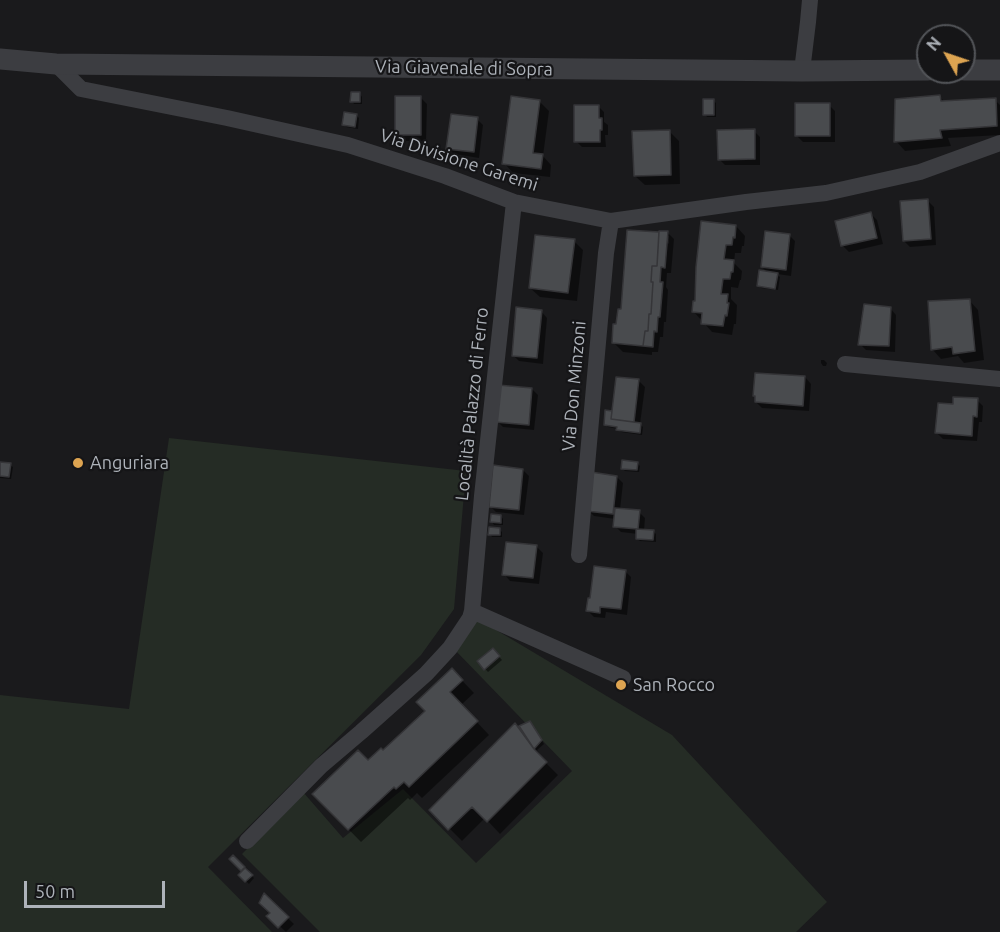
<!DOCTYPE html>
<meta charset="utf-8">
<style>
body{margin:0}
#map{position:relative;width:1000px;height:932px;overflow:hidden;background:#1a1a1c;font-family:Ubuntu,sans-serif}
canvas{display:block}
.north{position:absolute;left:916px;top:24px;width:60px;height:60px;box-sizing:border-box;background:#151517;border:2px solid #525458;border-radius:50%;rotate:310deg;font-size:16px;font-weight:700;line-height:24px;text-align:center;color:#aeb3ba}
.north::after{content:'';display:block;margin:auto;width:21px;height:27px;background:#dda451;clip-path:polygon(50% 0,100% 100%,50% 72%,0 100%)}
.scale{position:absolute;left:24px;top:881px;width:141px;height:27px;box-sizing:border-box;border:3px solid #aeb3ba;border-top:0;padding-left:8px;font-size:18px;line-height:21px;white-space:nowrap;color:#aeb3ba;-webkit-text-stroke:4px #151517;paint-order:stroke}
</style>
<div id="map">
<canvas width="1000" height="932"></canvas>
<div class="north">N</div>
<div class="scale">50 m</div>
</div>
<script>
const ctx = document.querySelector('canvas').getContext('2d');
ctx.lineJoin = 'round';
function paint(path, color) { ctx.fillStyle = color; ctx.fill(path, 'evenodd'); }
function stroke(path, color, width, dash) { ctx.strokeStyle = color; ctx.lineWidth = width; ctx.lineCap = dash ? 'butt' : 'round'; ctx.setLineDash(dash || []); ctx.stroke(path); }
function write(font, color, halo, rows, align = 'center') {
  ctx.font = font + ' Ubuntu,sans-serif'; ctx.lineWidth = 4.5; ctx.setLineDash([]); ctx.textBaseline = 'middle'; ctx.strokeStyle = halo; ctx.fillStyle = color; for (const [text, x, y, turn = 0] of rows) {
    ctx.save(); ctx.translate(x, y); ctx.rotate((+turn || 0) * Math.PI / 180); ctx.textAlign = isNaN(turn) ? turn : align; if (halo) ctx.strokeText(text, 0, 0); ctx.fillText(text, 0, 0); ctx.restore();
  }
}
const green = new Path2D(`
 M169,438L466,471L454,609L421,655L208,867L272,932H0V695L129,709Z
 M476,618L672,735L827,902L796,932H320L242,854L303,792L343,838L403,789L476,863L572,771L455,650Z`);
const shadow = new Path2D(`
 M360,94L362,97V104H354L352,101Z
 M940,97L945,102L995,100L1000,105V135L948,138L951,146L905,151L896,141Z
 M421,98L427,104L426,141H402L396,135Z
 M713,100L716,103V117H707L705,114Z
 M539,101L549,111L543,156L551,165L550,177L513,173L504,163Z
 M829,105L835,111V142H803L797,136Z
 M598,106L604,112V122L608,125V135H605L606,147H582L576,141Z
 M345,114L357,116L359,118L358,129L346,127L344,124Z
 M477,119L483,125L479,158L454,154L448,148Z
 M669,131L679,141L680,184L645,185L635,176Z
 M754,131L760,137V165H725L719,159Z
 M928,201L934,207L936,245L910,247L904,241Z
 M871,214L877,220L883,244L849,252L843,246L837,222Z
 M736,226L745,236L744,246H742L741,253H735L734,263L742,271L741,280H740L738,288L731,287V299L737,305L736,324H734L732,335L712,332L693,311L697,302L698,267Z
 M668,233L674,239L671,273H667L666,287L668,290L666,322H664L663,337H660L658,352H652V355L623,352L614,343L623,311ZM666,236H669V244L666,241Z
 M789,235L795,241L791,276L777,274L780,277L778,290L761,288L758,286L768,273L762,267Z
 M574,241L583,250L577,301L540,297L530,288Z
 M969,300L978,310L984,360L964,363L958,356L941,359L932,349Z
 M890,308L896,315L895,352L866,350L860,344Z
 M541,311L547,318L543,364L519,361L513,355Z
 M821,360H824L827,363L826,366H823L821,363Z
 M805,377L811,384L809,411L762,408L756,402Z
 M639,381L645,387L640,424L643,427L642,435L621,432L618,429L608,427L605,425Z
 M532,389L538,395L534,430L503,427L497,421Z
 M977,400L983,406L982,422H979L977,441L943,439L937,433L954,405Z
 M0,464L10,465L13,467L11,479L0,478Z
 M638,464L640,466L639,472L625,471L622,468Z
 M523,470L529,476L524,515L496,512L490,506Z
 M617,477L623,483L620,510L639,512L645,518L644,531L654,532L656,534V542L640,541L637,539L638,534L621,532L615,526V519L594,516L588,510Z
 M501,516L503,519V525H494L492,522Z
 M499,529L502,532V537H492L490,534Z
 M537,547L543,553L539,584L510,581L504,574Z
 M625,571L631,577L627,615L606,612L605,618L594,617L588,611Z
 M493,650L502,660L488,672L479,662Z
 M452,670L474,693L461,705L489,735L422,798L417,793L410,800L408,798L361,842L314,794L383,752L427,711Z
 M515,725L524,733L532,725L544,744L537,750L546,763L558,775L500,834L485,818L462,841L431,810Z
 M233,857L254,878L249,884L240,875L243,872L231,859Z
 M264,895L294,924L286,932L269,916L272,913Z`);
const building = new Path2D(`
 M351,92H360V102H350Z
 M940,95L941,101L996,98L997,126L940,130L942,138L894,142L895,99Z
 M395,96H421V135H395Z
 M511,96L540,100L533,153L543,154L541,169L502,164Z
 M703,99H714V115H703Z
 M795,103H830V136H795Z
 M574,105H599V118H602V130H600V142H574Z
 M344,112L357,114L355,127L342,125Z
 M451,114L478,117L474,152L446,149Z
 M755,129V159L718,160L717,130Z
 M670,130L671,175L634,176L632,131Z
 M928,199L931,239L903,241L900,201Z
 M871,212L877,238L841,246L835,221Z
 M701,221L736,225L735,238L733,237L732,245H726L724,259L734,260L733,272H731L730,279H723L721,294H728L727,303H729L727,316L725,315L723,326L701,324L702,313L692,312L693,301H695L696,267Z
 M627,230L659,232L657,266H652L651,282H653L651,314H649L648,331H645L643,346L612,343L613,324H616L618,309H621Z
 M659,231H668L665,268L661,267L660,282H663L660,317H658L657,332L654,331L653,347L643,346L645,331H648L649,314H651L653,282H651L652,266H657Z
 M765,231L790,234L786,270L761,267Z
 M535,235L575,239L568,293L529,288Z
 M759,270L778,273L775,289L757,286Z
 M970,299L975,351L953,354L952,347L931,350L928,301Z
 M864,304L891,307L889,346L858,345Z
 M516,307L542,310L537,358L512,356Z
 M755,373L805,376L803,406L755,402V396H753Z
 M616,377L639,379L634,422L611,419Z
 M498,385L532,388L529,425L495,422Z
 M953,397L978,398L977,417L973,416L972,436L935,433L938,403L953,404Z
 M605,410L612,411L611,419L641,423L640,433L616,430L617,427L604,425Z
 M622,460L638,462L637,470L621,469Z
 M0,462L11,463L9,477L0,476Z
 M493,465L523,469L519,510L489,507Z
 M591,472L617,476L613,514L586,511Z
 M615,508L640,510L638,529L613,527Z
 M491,514L501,515V523L490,522Z
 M489,527L500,528V535H488Z
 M636,529L654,530L653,540L636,539Z
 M506,542L537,545L533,578L502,575Z
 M594,566L626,570L621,609L600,607V613L586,611L588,598H590Z
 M493,648L500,656L484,670L477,661Z
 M452,668L463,680L450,692L478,721L409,787L404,782L396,789L394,787L348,830L312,794L358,750L368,760L381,748L383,750L425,711L416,702Z
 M530,721L542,740L534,749L519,726Z
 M515,723L534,749L547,762L487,822L472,807L448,830L429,810Z
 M233,855L245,867L241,871L229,859Z
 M245,868L253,875L245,882L238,875Z
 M264,893L289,917L278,928L266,916L270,913L259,903Z`);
const minor = new Path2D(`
 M56,64L81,89L227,118L348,145L445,176L514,202L611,221L746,202L826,193L920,172L1000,143
 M802,71L808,22L810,0
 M845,364L1000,379
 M579,555L606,253L611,221
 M472,611L623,678
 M247,841L321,766L361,732L426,674L450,648L470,618L472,611L482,496L514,202`);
const tertiary = new Path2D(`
 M0,59L56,64L802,71L928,70
 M964,70H1000`);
const markers = [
 [78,463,6,"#dda451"],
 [621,685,6,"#dda451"]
];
const streetNames = [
 ["Via Giavenale di Sopra",464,68,1],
 ["Via Divisione Garemi",459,160,18],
 ["Via Don Minzoni",574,386,-85],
 ["Località Palazzo di Ferro",472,404,-84]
];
const poiNames = [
 ["Anguriara",90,463],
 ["San Rocco",633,685]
];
paint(green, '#252c25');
paint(shadow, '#0007');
paint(building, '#494b4e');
stroke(building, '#353538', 1.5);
stroke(minor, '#3c3d41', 16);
stroke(tertiary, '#3c3d41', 21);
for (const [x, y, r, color] of markers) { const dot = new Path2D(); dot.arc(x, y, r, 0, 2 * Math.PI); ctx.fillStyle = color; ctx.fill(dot); stroke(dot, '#151517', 2); }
write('18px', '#aeb3ba', '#151517', streetNames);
write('18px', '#aeb3ba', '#151517', poiNames, 'left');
</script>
